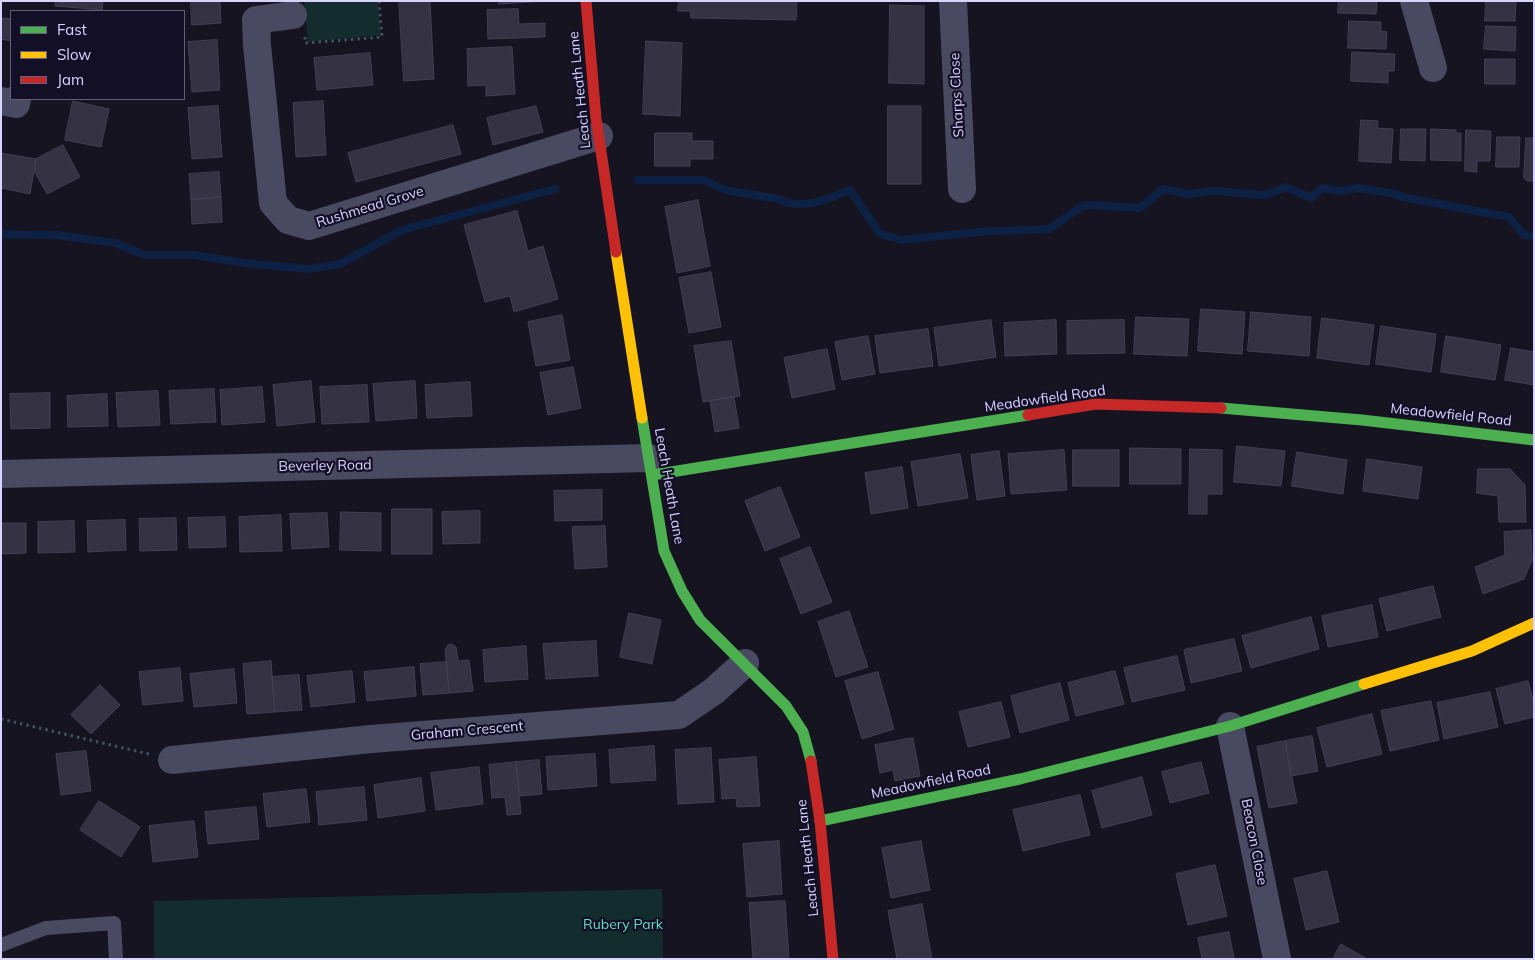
<!DOCTYPE html>
<style>
body{margin:0}
#map{position:relative;width:1535px;height:960px;overflow:hidden;background:#161421;font-family:Mulish,sans-serif}
canvas{display:block}
.frame{position:absolute;inset:0;border:2px solid #d9d4ff;pointer-events:none}
.legend{position:absolute;left:10px;top:10px;width:175px;height:90px;box-sizing:border-box;background:#130f26;border:1px solid #625e7d;margin:0;padding:6px 9px;list-style:none;font-size:15px;color:#d9d4ff}
.legend li{display:flex;align-items:center;gap:10px;height:25px}
.legend b{width:25px;border:1px solid #625e7d}
</style>
<div id="map">
<canvas width="1535" height="960"></canvas>
<div class="frame"></div>
<ul class="legend">
<li><b style="height:6px;background:#4caf50"></b>Fast</li>
<li><b style="height:6px;background:#ffc107"></b>Slow</li>
<li><b style="height:6px;background:#c62828"></b>Jam</li>
</ul>
</div>
<script>
const ctx = document.querySelector('canvas').getContext('2d');
ctx.lineJoin = 'round';
function paint(path, color) { ctx.fillStyle = color; ctx.fill(path, 'evenodd'); }
function stroke(path, color, width, dash) { ctx.strokeStyle = color; ctx.lineWidth = width; ctx.lineCap = dash ? 'butt' : 'round'; ctx.setLineDash(dash || []); ctx.stroke(path); }
function write(font, color, halo, rows, align = 'center') {
  ctx.font = font + ' Mulish,sans-serif'; ctx.lineWidth = 4.5; ctx.setLineDash([]); ctx.textBaseline = 'middle'; ctx.strokeStyle = halo; ctx.fillStyle = color; for (const [text, x, y, turn = 0] of rows) {
    ctx.save(); ctx.translate(x, y); ctx.rotate((+turn || 0) * Math.PI / 180); ctx.textAlign = isNaN(turn) ? turn : align; if (halo) ctx.strokeText(text, 0, 0); ctx.fillText(text, 0, 0); ctx.restore();
  }
}
const green = new Path2D(`
 M304,1H378L381,35L308,42Z
 M662,889L663,959H154V901Z`);
const stream = new Path2D(`
 M638,180H704L725,190L779,199C801,211 829,199 850,190L880,234L902,240L978,232L1049,229L1084,205L1140,208L1163,189L1189,194L1214,191L1265,195L1286,187L1311,198L1322,188L1341,191L1358,188L1395,194L1402,197L1509,217L1524,235L1534,236
 M1,234L56,235L115,243L145,255H194L245,263L308,269L340,264L402,230L555,189`);
const building = new Path2D(`
 M56,1H103L102,10L55,6Z
 M191,1H220L221,23L192,25Z
 M399,1H430L434,79L404,81Z
 M499,1H545L499,4Z
 M679,1H797L796,20L691,18L690,11H678Z
 M1339,1H1377L1376,14L1338,13Z
 M1486,1H1516L1515,21H1485Z
 M890,5L924,6V84L889,83Z
 M518,9L519,24L545,23V37L488,39L487,10Z
 M3,18L11,19V41L1,39Z
 M1349,21L1381,22V31L1387,32L1386,49L1348,48Z
 M1486,26L1516,27L1515,51L1484,49Z
 M217,40L220,90L192,92L188,42Z
 M646,41L682,43L680,116L643,114Z
 M512,47L515,94L486,96V85L468,86L467,49Z
 M1352,52L1395,54L1394,71H1388V83L1351,81Z
 M370,53L373,85L317,90L314,58Z
 M1485,59H1515V84H1485Z
 M73,101L109,109L101,147L65,140Z
 M323,101L326,155L296,157L293,103Z
 M218,106L222,157L192,159L188,108Z
 M536,106L543,132L493,145L487,118Z
 M888,106H921V184H888Z
 M1361,120L1378,121L1377,128L1393,129L1391,163L1359,161Z
 M453,125L461,154L356,182L348,153Z
 M1401,129H1426L1425,161L1400,160Z
 M1431,129L1456,130V133H1461V161L1431,160Z
 M1466,130L1491,131L1490,161H1477V172L1465,171Z
 M655,133H692V141H713V159H690V166H655Z
 M1497,137H1520L1519,167H1496Z
 M1526,138H1534V181H1527L1524,178Z
 M63,145L80,177L47,194L34,171L36,159Z
 M1,153L36,159L30,194L1,188Z
 M219,172L221,197L191,200L189,174Z
 M221,197L222,222L192,224L191,200Z
 M698,200L710,266L677,273L665,207Z
 M517,211L528,251L543,246L558,299L514,312L510,296L485,302L464,225Z
 M711,272L721,327L689,333L679,278Z
 M1201,309L1245,312L1242,354L1198,351Z
 M1251,312L1311,317L1309,356L1248,351Z
 M562,315L570,360L536,366L528,322Z
 M1136,317L1189,319L1187,356L1134,354Z
 M1322,318L1374,325L1369,365L1317,358Z
 M991,320L996,357L939,366L934,328Z
 M1056,320L1057,354L1005,356L1004,323Z
 M1124,320L1125,353L1067,354V321Z
 M1381,326L1436,334L1431,372L1376,364Z
 M928,329L933,366L880,373L875,336Z
 M868,336L875,374L842,380L835,342Z
 M1446,336L1501,345L1495,380L1441,372Z
 M731,341L740,396L703,402L694,346Z
 M1511,348L1534,352V385L1505,380Z
 M827,349L835,389L792,398L784,358Z
 M573,367L581,408L548,415L540,373Z
 M311,381L315,422L277,426L273,385Z
 M415,381L417,418L376,421L373,384Z
 M470,382L472,416L427,418L425,385Z
 M367,385L369,422L322,424L320,387Z
 M262,387L265,422L222,425L220,390Z
 M214,389L216,422L171,424L169,391Z
 M158,391L160,425L118,427L116,393Z
 M50,393V428L11,429L10,394Z
 M107,394L108,426L68,427L67,396Z
 M734,397L739,428L715,432L710,401Z
 M1237,446L1285,451L1281,486L1234,482Z
 M1130,448L1181,449V484H1130Z
 M1190,449L1222,450V494H1207V514H1189Z
 M1064,450L1067,490L1011,494L1008,454Z
 M1073,450H1119V486H1073Z
 M999,451L1005,496L977,500L971,455Z
 M1297,452L1347,460L1343,494L1292,486Z
 M960,454L968,498L918,506L911,462Z
 M1367,459L1422,467L1418,499L1363,491Z
 M902,467L908,508L871,514L865,473Z
 M1478,469H1510L1525,485L1526,522H1499L1498,496L1477,493Z
 M780,487L800,537L765,551L745,501Z
 M602,490V520L555,521L554,491Z
 M392,509H432V554H392Z
 M480,511V543L443,544L442,512Z
 M341,512L381,513V551L340,550Z
 M327,513L329,547L292,549L290,514Z
 M281,515L282,551L240,552L239,517Z
 M225,517L226,547L189,548L188,518Z
 M176,518L177,550L140,551L139,519Z
 M125,520L126,550L88,552L87,521Z
 M74,521L75,552L38,553V522Z
 M1,523H26V553L1,554Z
 M605,526L607,567L575,569L572,527Z
 M1531,530L1532,560L1524,579L1483,594L1475,567L1505,555L1504,532Z
 M810,547L832,602L801,614L780,559Z
 M1433,586L1441,617L1387,631L1379,599Z
 M1372,605L1378,637L1328,647L1322,616Z
 M849,611L868,667L836,677L818,622Z
 M629,613L661,620L652,664L620,657Z
 M1311,617L1319,649L1251,668L1242,636Z
 M1234,639L1242,671L1191,683L1184,650Z
 M596,641L598,676L546,679L543,644Z
 M452,644L456,647L458,661L469,660L473,691L449,693L445,650L448,645Z
 M526,646L528,679L485,682L483,650Z
 M1177,656L1185,690L1132,702L1124,668Z
 M271,661L275,712L247,714L243,664Z
 M447,662L449,693L423,695L420,664Z
 M414,667L416,696L367,701L364,672Z
 M180,668L183,701L143,705L139,672Z
 M234,669L237,703L194,707L190,674Z
 M352,671L355,702L311,707L307,676Z
 M1115,671L1124,704L1076,716L1068,683Z
 M878,672L894,729L862,739L845,681Z
 M299,675L302,710L275,712L272,677Z
 M1528,681L1534,703V717L1505,724L1496,689Z
 M1060,683L1069,720L1020,733L1011,696Z
 M100,685L120,705L91,734L71,715Z
 M1490,692L1498,727L1444,739L1437,703Z
 M1431,701L1439,740L1390,751L1381,711Z
 M1001,702L1010,737L968,747L959,712Z
 M1372,714L1382,754L1327,767L1317,728Z
 M1312,736L1318,771L1291,776L1285,741Z
 M913,738L920,776L895,781L893,770L880,773L875,745Z
 M1285,741L1297,803L1269,808L1257,747Z
 M654,746L656,780L611,783L609,750Z
 M711,748L714,802L678,804L675,750Z
 M86,751L91,791L61,795L56,754Z
 M595,754L597,786L548,790L546,757Z
 M756,757L760,806L737,807L736,798L722,799L719,760Z
 M539,760L542,794L520,796L516,762Z
 M516,762L521,814L507,815L505,797L492,798L489,765Z
 M1201,762L1209,793L1170,803L1162,772Z
 M479,767L483,804L436,810L431,773Z
 M1142,777L1152,815L1102,828L1092,791Z
 M421,778L425,811L378,818L374,785Z
 M364,787L367,820L319,825L316,792Z
 M306,789L310,822L267,827L263,794Z
 M1080,795L1090,835L1023,851L1013,810Z
 M99,801L140,827L121,857L80,830Z
 M256,807L259,839L208,844L205,812Z
 M194,821L198,857L153,862L149,826Z
 M779,841L782,894L747,897L743,844Z
 M921,841L930,890L891,898L882,848Z
 M1215,865L1227,916L1188,925L1176,874Z
 M1327,871L1339,922L1306,930L1294,879Z
 M785,901L789,959H753L749,903Z
 M922,904L932,959H897L888,911Z
 M1229,932L1234,959H1202L1198,938Z
 M1341,944L1367,959H1333Z`);
const path = new Path2D(`
 M305,37V43L382,37L379,1
 M1,719L149,754`);
const lane = new Path2D(`
 M1,945L46,928L114,923L116,959`);
const street = new Path2D(`
 M953,1L962,189
 M1414,1L1433,68
 M293,15L256,20L257,45L273,203L288,220L309,226L599,136
 M1,101L16,104L17,99
 M1,474L649,458
 M1230,726L1277,959
 M172,760L371,739L679,715L714,691L745,663`);
const fast = new Path2D(`
 M1221,408L1362,420L1534,440
 M642,418L664,551L682,591L700,620L786,706L803,732L811,761
 M652,475L1028,415
 M820,821L1020,779L1230,726L1364,684`);
const slow = new Path2D(`
 M616,252L642,418
 M1364,684L1472,651L1534,623`);
const jam = new Path2D(`
 M586,1L596,118L616,252
 M1028,415L1096,404L1221,408
 M811,761L820,821L833,959`);
const streetNames = [
 ["Leach Heath Lane",580,90,-96],
 ["Sharps Close",957,95,-93],
 ["Rushmead Grove",370,207,-17],
 ["Meadowfield Road",1045,399,-8],
 ["Meadowfield Road",1451,415,6],
 ["Beverley Road",325,466,-1],
 ["Leach Heath Lane",669,486,80],
 ["Graham Crescent",467,731,-5],
 ["Meadowfield Road",931,782,-12],
 ["Beacon Close",1254,842,79],
 ["Leach Heath Lane",808,858,-96]
];
const parkNames = [
 ["Rubery Park",623,925]
];
paint(green, '#132c2d');
stroke(stream, '#0d2144', 8);
paint(building, '#343243');
stroke(building, '#433f54', 1);
stroke(path, '#44505f', 3, [2.5, 4]);
stroke(lane, '#4a4962', 14);
stroke(street, '#4a4962', 28);
stroke(fast, '#4caf50', 11);
stroke(slow, '#ffc107', 11);
stroke(jam, '#c62828', 11);
write('14px', '#d9d4ff', '#130f26', streetNames);
write('14px', '#5fe0c0', '#130f26', parkNames);
</script>
